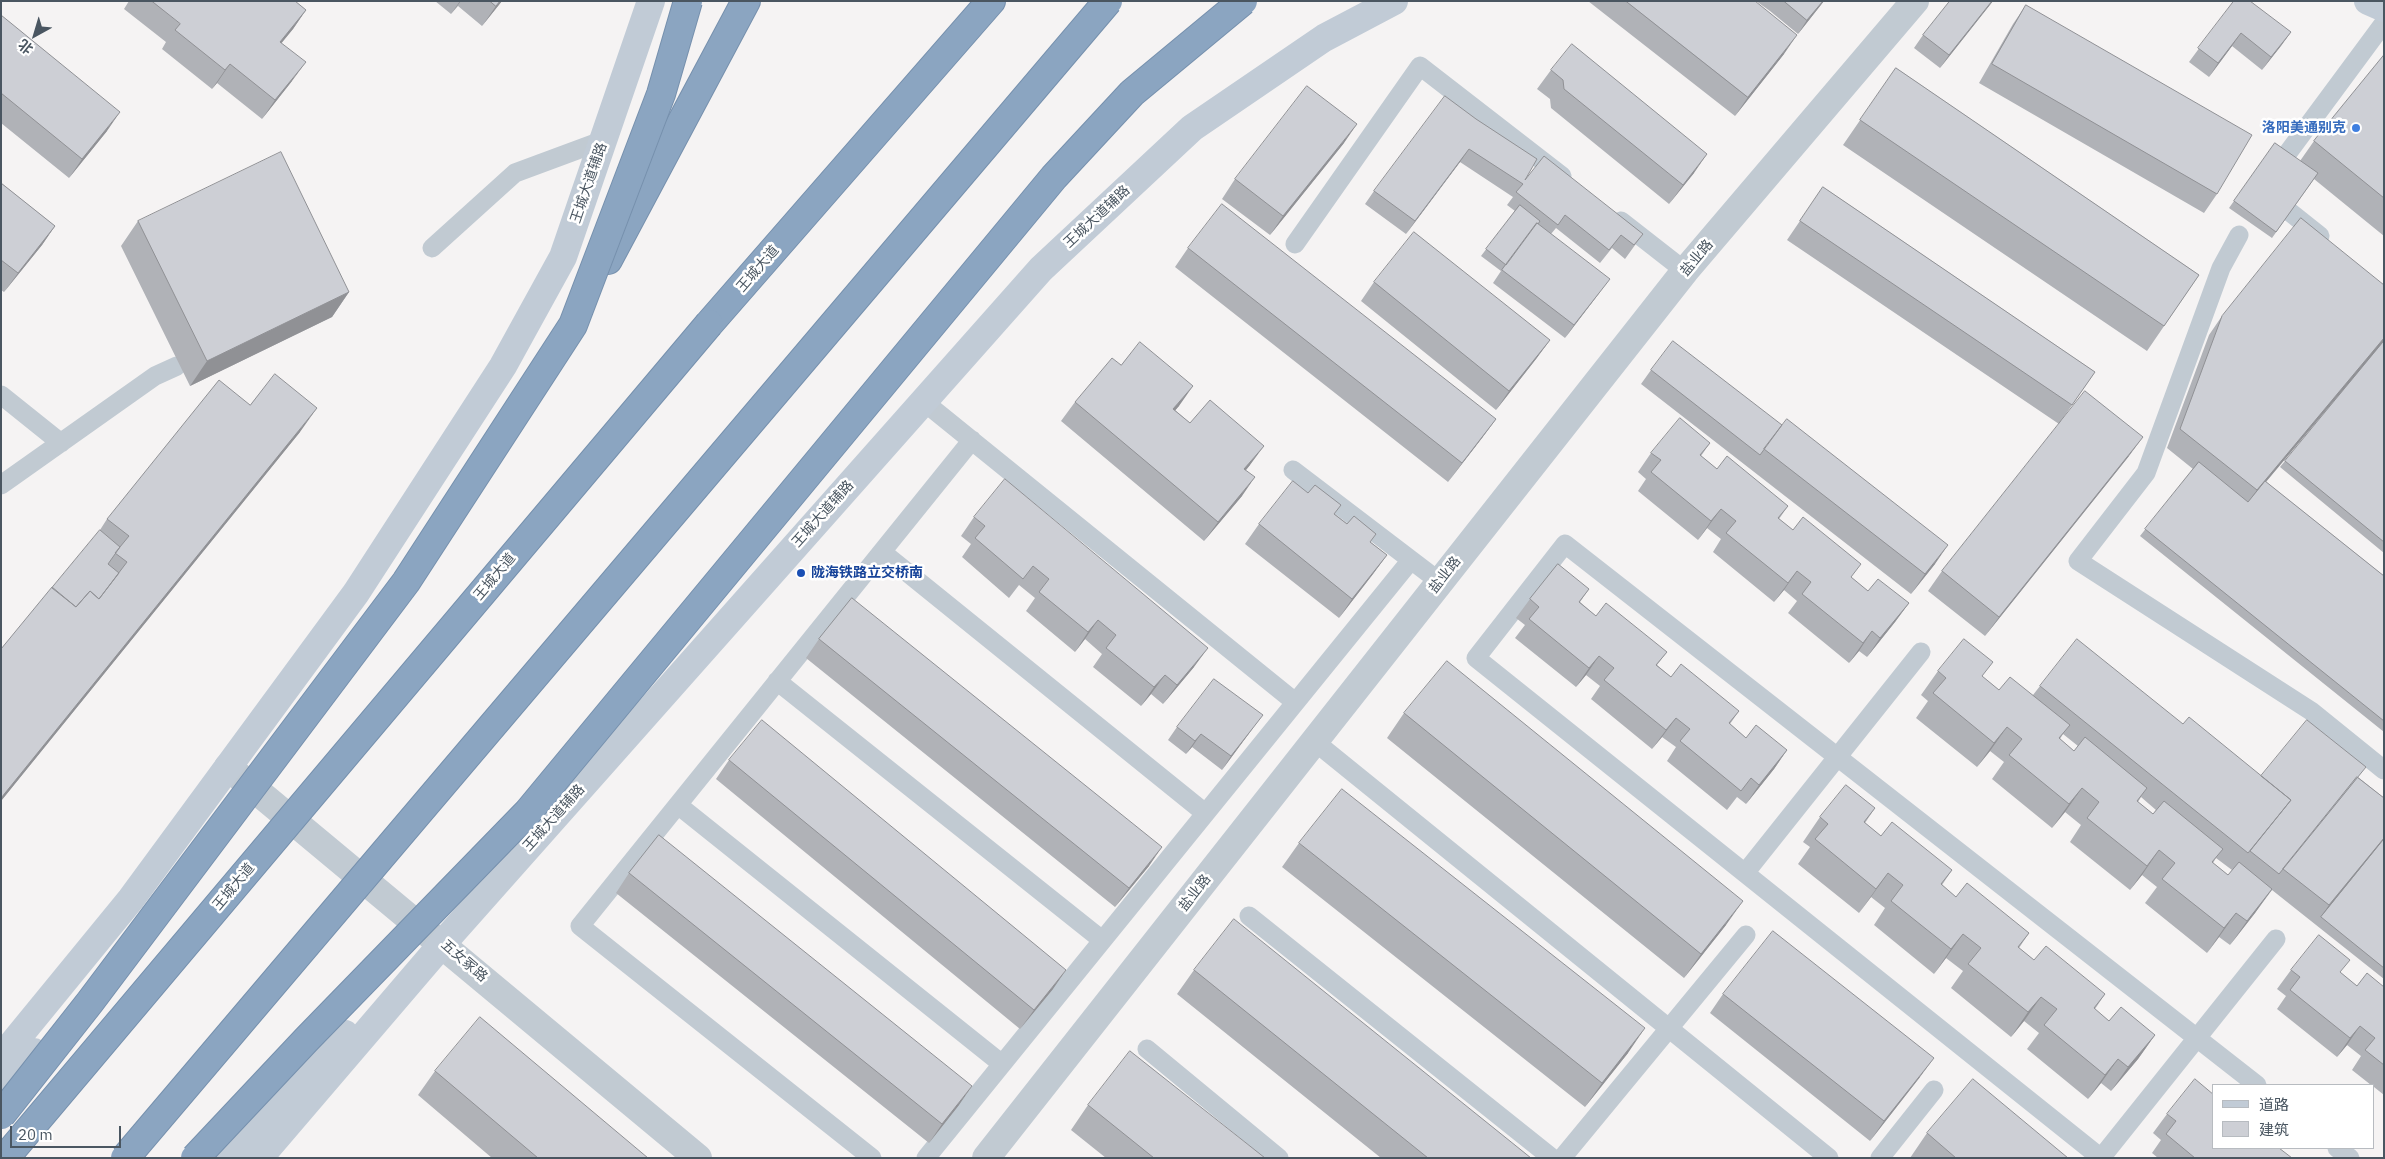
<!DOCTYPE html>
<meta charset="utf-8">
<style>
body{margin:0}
#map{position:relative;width:2385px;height:1159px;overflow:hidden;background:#f5f3f3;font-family:"IBM Plex Sans","Noto Sans SC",sans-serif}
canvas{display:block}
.frame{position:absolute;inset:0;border:2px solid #4a5661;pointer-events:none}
.legend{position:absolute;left:2212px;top:1084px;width:162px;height:65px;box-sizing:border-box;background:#fff;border:1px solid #b7bbc0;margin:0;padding:6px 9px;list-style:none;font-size:15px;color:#4a5661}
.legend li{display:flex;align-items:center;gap:10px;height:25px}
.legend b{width:25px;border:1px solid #b7bbc0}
.north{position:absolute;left:10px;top:10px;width:50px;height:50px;-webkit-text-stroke:4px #fff;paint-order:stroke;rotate:219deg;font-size:14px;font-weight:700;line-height:20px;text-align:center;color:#4a5661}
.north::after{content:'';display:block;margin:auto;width:18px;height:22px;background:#4a5661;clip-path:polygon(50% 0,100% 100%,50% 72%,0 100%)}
.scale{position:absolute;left:10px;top:1126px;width:111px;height:22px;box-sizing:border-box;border:2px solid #4a5661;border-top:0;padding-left:6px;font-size:15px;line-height:18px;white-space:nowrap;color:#4a5661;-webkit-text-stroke:4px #fff;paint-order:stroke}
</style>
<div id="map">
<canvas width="2385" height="1159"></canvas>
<div class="frame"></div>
<ul class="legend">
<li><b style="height:6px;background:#c1cbd6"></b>道路</li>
<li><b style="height:14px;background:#cdcfd5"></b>建筑</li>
</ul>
<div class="north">北</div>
<div class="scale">20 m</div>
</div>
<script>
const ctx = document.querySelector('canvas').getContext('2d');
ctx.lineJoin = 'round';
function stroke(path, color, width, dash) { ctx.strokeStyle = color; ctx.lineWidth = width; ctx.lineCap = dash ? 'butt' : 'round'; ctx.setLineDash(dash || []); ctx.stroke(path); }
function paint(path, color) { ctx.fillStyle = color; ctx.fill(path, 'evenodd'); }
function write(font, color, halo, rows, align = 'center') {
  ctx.font = font + ' "IBM Plex Sans","Noto Sans SC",sans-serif'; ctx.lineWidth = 5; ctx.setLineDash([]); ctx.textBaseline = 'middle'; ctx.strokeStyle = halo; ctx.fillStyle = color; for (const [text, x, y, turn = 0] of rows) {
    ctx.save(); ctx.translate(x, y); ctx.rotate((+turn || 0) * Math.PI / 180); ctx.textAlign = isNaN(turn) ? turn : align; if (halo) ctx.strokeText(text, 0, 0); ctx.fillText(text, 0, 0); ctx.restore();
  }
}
const lane = new Path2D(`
 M2287,154L2384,23
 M2271,197L2320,236
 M1621,221L1685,271
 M2239,235L2221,268L2146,473L2078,561L2311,711L2384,770
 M1295,244L1420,66L1562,176
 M432,248L515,173L604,140
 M1,395L61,443
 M923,401L1295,702
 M1293,470L1440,582
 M1,485L155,376L177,366
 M882,552L1205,813
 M777,681L1102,940
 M1314,741L1829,1158
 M678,805L1002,1064
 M1745,873L1921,652
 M1249,916L1552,1158
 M1147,1049L1279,1158
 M2337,1148L2350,1158
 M872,1158L580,926L972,440
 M926,1158L1411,560
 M1562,1158L1746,935
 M1880,1158L1934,1090
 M2101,1158L1476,658L1565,544L2257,1085
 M2101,1158L2276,939`);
const street = new Path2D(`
 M228,767L698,1158
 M986,1158L1685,271L1915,1`);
const secondary = new Path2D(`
 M2368,1L2384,8
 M1,1058L131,899L356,593L503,366L563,257L651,1
 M1,1092L34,1052
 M227,1158L302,1074L345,1034
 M259,1158L443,943L1041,269L1192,128L1324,38L1394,1`);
const highway = new Path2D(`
 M608,260L746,1
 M709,324L991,1`);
const highwayBridge = new Path2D(`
 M1,1115L90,1002L406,582L573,325L661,94L688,1
 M5,1158L709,324
 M125,1158L1108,1
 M195,1158L307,1039L528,812L1054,177L1132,93L1243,1`);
const wall = new Path2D(`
 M129,1H295L306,10L293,29L281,43L292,81L262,119L217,83L212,89L162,49L166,42L124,9Z
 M435,1H502L482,26L458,6L451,14Z
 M1588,1H1755L1784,54L1735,116Z
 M1756,1H1824L1798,34L1770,11Z
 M1950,1H1993L1940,68L1914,48L1923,35Z
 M2234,1L2291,32L2262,70L2232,46L2209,77L2189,62Z
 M2026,5L2217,194L2204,213L1979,83L2013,24Z
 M1,15L107,131L69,178L1,123Z
 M2384,55V236L2314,179L2272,238L2229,208L2275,143L2300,161L2314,141Z
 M1896,68L2199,275L2147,351L1843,145Z
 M1551,70L1694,173L1669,204L1551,108L1550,99L1537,89Z
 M1476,119L1525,180L1643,234L1625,259L1612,248L1600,263L1556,228L1551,234L1600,292L1565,338L1493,283L1501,271L1481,256L1515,211L1507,205L1513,197L1460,162L1406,234L1365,204L1374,191Z
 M1344,143L1270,235L1222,199L1235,179Z
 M1,183L55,226L42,245L4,292L1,290Z
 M1823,187L2095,372L2061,421L2129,456L1985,636L1928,591L1942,571L2059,424L1787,240Z
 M138,221L349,292L332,317L190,386L121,246Z
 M1188,248L1496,419L1482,438L1448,482L1175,267Z
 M1374,282L1550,340L1536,359L1496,410L1361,301Z
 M2384,285V553L2280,467L2349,383L2266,482L2384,576V732L2140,536L2193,469L2167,448L2209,335L2222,316Z
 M1121,365L1179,406L1175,410L1190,423L1250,465L1246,470L1242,496L1204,541L1061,421L1075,402Z
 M1651,370L1935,564L1911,594L1641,384Z
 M250,405L300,432L1,801L52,588L100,530L107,519Z
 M1710,443L1701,456L1717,469L1788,506L1779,519L1868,591L1909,603L1895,622L1867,657L1859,651L1849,663L1788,613L1797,601L1784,590L1774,602L1713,552L1721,539L1707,528L1698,540L1638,491L1646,479L1638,472L1651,453Z
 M1335,514L1387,555L1373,574L1339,618L1245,544L1259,524Z
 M974,517L1194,667L1163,704L1151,694L1141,706L1093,667L1102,654L1085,639L1075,652L1026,611L1035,598L1019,585L1009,598L962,557L971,544L961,536Z
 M1589,589L1580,602L1596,616L1667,652L1657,665L1671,677L1739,711L1730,724L1746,738L1787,750L1774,769L1746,804L1737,797L1727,810L1667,761L1676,747L1662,737L1652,749L1591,699L1600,686L1586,675L1576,687L1515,638L1525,625L1516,618L1530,599Z
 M819,639L1149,866L1115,907L806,658Z
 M1938,671L1983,677L1999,690L2033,695L2040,686L2183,724L2261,776L2358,777L2384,798V979L2272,890L2255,913L2230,945L2219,937L2207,953L2145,903L2157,887L2142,875L2130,890L2070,842L2081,825L2065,812L2052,828L1992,779L2004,762L1990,751L1977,767L1916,718L1928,701L1921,695ZM2063,734L2078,746L2074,751L2060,739ZM2141,797L2156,810L2153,814L2138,802ZM2216,858L2232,870L2228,875L2213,863Z
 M1404,713L1726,925L1684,978L1387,738Z
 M1177,727L1253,728L1222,770L1192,747L1186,754L1168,740Z
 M729,760L1053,989L1020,1029L716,779Z
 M1875,808L1865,823L1881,836L1952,870L1942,885L1956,897L2029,933L2019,948L2034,960L2105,994L2095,1009L2109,1021L2155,1035L2138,1059L2111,1091L2101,1083L2088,1099L2027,1049L2039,1033L2024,1021L2011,1037L1951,988L1963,971L1946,958L1934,974L1874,925L1885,908L1871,897L1859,913L1798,864L1810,847L1803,842L1820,817Z
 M1299,843L1628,1053L1585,1107L1282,867Z
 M629,873L959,1105L929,1143L616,893Z
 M1194,970L1531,1158H1381L1177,994Z
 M2291,970L2341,973L2357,986L2384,987V1095L2374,1087V1085H2371L2352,1070L2361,1056L2347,1045L2337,1057L2277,1009L2286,996L2277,989Z
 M1723,994L1920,1077L1870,1141L1710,1013Z
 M435,1071L648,1158H492L418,1095Z
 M1088,1105L1265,1158H1106L1071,1130Z
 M2167,1114L2214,1148L2292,1158H2158L2152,1153L2161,1140L2153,1133Z
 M1927,1133L2068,1158H1910Z`);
const shadedWall = new Path2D(`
 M460,1H461L451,14Z
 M500,1H502L482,26L496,6Z
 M1823,1H1824L1798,34L1807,20Z
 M1992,1H1993L1940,68L1949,55Z
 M306,10L293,29L267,61L280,42Z
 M2291,32L2281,46L2262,70L2271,57Z
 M2241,33L2232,46L2209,77L2218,63Z
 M1797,35L1784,54L1735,116L1748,97Z
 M306,62L292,81L262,119L275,100Z
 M230,64L217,83L212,89L225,70Z
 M120,112L107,131L69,178L82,159Z
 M1357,124L1344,143L1270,235L1283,216Z
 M1469,149L1460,162L1406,234L1415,221Z
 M1707,154L1694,173L1669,204L1683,185Z
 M55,226L42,245L4,292L18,273Z
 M1610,279L1600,292L1565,338L1574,325Z
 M349,292L332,317L190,386L207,361Z
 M2384,338V341L2243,509L2257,490Z
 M1550,340L1536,359L1496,410L1509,391Z
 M1193,386L1179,406L1160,428L1173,409Z
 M317,408L300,432L1,801V798Z
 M1496,419L1482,438L1448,482L1462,463Z
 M2143,437L2129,456L1985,636L1999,617Z
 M1264,446L1250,465L1231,488L1244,469Z
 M1255,477L1242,496L1204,541L1218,522Z
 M1721,509L1707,528L1698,540L1711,521Z
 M1948,545L1935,564L1911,594L1925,574Z
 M1387,555L1373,574L1339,618L1352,599Z
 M1797,571L1784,590L1774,602L1788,583Z
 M1909,603L1895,622L1867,657L1880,638Z
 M1098,620L1085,639L1075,652L1088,632Z
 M1872,631L1859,651L1849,663L1863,643Z
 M1208,648L1194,667L1163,704L1177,685Z
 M1599,656L1586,675L1576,687L1589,668Z
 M1165,675L1151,694L1141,706L1154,687Z
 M1263,715L1253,728L1222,770L1231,756Z
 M1676,718L1662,737L1652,749L1666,730Z
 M2007,727L1990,751L1977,767L1994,743Z
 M1201,734L1192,747L1186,754L1195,741Z
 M1787,750L1774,769L1746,804L1759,785Z
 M2082,788L2065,812L2052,828L2069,804Z
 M2384,838V840L2321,917L2329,905Z
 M1162,847L1149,866L1115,907L1129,888Z
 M2159,850L2142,875L2130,890L2147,866Z
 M1888,873L1871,897L1859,913L1876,889Z
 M2272,889L2255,913L2230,945L2247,921Z
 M1743,901L1726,925L1684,978L1701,954Z
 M2236,913L2219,937L2207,953L2224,928Z
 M1963,934L1946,958L1934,974L1951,949Z
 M1066,970L1053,989L1020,1029L1034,1010Z
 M2041,997L2024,1021L2011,1037L2028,1012Z
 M2360,1026L2347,1045L2337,1057L2350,1038Z
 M1645,1028L1628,1053L1585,1107L1602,1083Z
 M2155,1035L2138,1059L2111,1091L2128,1067Z
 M1934,1058L1920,1077L1870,1141L1884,1121Z
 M2118,1059L2101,1083L2088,1099L2105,1075Z
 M972,1086L959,1105L929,1143L942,1124Z`);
const building = new Path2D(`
 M152,1H295L306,10L280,42L306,62L275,100L230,64L225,70L175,30L180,24Z
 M490,1H500L496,6Z
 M1626,1H1755L1797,35L1748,97Z
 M1784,1H1823L1807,20Z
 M1950,1H1992L1949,55L1923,35Z
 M2234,1H2250L2291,32L2271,57L2241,33L2218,63L2198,48Z
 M2026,5L2252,135L2217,194L1992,64Z
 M1,15L120,112L82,159L1,93Z
 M1572,44L1707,154L1683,185L1564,89L1563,80L1551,70Z
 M2384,55V198L2314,141Z
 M1896,68L2199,275L2164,326L1860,120Z
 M1307,86L1357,124L1283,216L1235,179Z
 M1445,96L1476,119L1537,159L1525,180L1544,156L1643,234L1634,245L1621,235L1609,250L1565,215L1558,225L1516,192L1523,184L1469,149L1415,221L1374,191Z
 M2275,143L2318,173L2276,232L2234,201Z
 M281,152L349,292L207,361L138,221Z
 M1,183L55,226L18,273L1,260Z
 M1823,187L2095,372L2072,405L1800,221Z
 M1222,204L1496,419L1462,463L1188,248Z
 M1520,205L1540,221L1538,224L1537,223L1506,265L1486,249Z
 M2301,218L2384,285V338L2257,490L2180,429L2222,316Z
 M1537,223L1610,279L1574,325L1502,270Z
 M1414,232L1550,340L1509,391L1374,282Z
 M1673,341L1782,425L1760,455L1651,370Z
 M2384,341V542L2285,461Z
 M1140,342L1193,386L1173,409L1190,423L1210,400L1264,446L1244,469L1255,477L1218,522L1075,402L1112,358L1121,365Z
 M275,374L317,408L1,798V649L52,587L76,607L90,591L99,599L127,562L115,553L129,536L107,519L219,380L250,405Z
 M2085,391L2143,437L1999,617L1942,571Z
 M1680,418L1710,443L1700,455L1717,469L1727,456L1788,506L1778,518L1793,530L1803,517L1861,564L1851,577L1868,591L1878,579L1909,603L1880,638L1872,631L1863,643L1802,594L1811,582L1797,571L1788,583L1726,533L1736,521L1721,509L1711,521L1651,472L1661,460L1651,453Z
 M1787,419L1948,545L1925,574L1764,449Z
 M2199,462L2248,502L2265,481L2384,576V721L2145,529Z
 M1005,479L1208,648L1177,685L1165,675L1154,687L1106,648L1116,635L1098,620L1088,632L1039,592L1049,579L1033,566L1023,579L975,538L985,526L974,517Z
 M1293,481L1308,493L1315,485L1341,505L1334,514L1347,524L1354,516L1376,534L1370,542L1387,555L1352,599L1259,524Z
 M100,530L120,547L108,564L119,573L99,599L90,591L76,607L52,588Z
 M1558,564L1589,589L1579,602L1596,616L1606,603L1667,652L1656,665L1671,677L1681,664L1739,711L1729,723L1746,738L1756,725L1787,750L1759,785L1751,778L1741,791L1680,741L1690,729L1676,718L1666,730L1604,680L1614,668L1599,656L1589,668L1529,619L1539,607L1530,599Z
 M852,598L1162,847L1129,888L819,639Z
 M1964,639L1993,662L1982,676L1999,690L2010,677L2070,725L2059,738L2074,751L2085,737L2147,788L2137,801L2153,814L2164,801L2223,849L2212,862L2228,875L2239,862L2272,889L2247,921L2236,913L2224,928L2162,879L2175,863L2159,850L2147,866L2087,818L2099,802L2082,788L2069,804L2009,755L2022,739L2007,727L1994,743L1933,693L1946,678L1938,671Z
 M2077,639L2183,724L2189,717L2291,800L2248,853L2040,686Z
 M1447,661L1743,901L1701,954L1404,713Z
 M1214,679L1263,715L1231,756L1201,734L1195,741L1177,727Z
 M762,720L1066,970L1034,1010L729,760Z
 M2307,720L2366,767L2279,874L2250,851L2291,800L2261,776Z
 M2357,777L2384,798V838L2329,905L2283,869Z
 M1846,785L1875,808L1864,822L1881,836L1892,822L1952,870L1941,884L1956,897L1967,883L2029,933L2018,947L2034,960L2046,946L2105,994L2094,1008L2109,1021L2121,1007L2155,1035L2128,1067L2118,1059L2105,1075L2044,1025L2057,1009L2041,997L2028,1012L1968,964L1981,948L1963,934L1951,949L1891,901L1903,885L1888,873L1876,889L1815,839L1828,824L1820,817Z
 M1342,789L1645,1028L1602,1083L1299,843Z
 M659,835L972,1086L942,1124L629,873Z
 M2384,839V968L2321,917Z
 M1234,919L1531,1158H1428L1194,970Z
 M1773,931L1934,1058L1884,1121L1723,994Z
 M2319,935L2350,960L2340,972L2357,986L2367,973L2384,987V1065L2365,1050L2375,1038L2360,1026L2350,1038L2290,990L2300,977L2291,970Z
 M480,1017L648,1158H538L435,1071Z
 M1130,1051L1265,1158H1154L1088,1105Z
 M1973,1079L2068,1158H1956L1927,1133Z
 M2195,1079L2214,1095V1148H2279L2292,1158H2195L2166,1134L2176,1121L2167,1114Z`);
const markers = [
 [2356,128,5,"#3f7fe0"],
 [801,573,5,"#1a4fb4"]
];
const shopNames = [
 ["洛阳美通别克",2346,128]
];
const streetNames = [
 ["王城大道辅路",589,183,-71],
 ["王城大道辅路",1097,217,-43],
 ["盐业路",1697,258,-50],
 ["王城大道",758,269,-49],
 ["王城大道辅路",823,514,-48],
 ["盐业路",1445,575,-52],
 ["王城大道",495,577,-50],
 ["王城大道辅路",554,818,-48],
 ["王城大道",234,887,-50],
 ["盐业路",1195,893,-52],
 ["五女冢路",464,961,41]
];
const transitNames = [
 ["陇海铁路立交桥南",811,573]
];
stroke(highway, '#7690ad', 30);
stroke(lane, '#c1cad2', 19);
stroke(street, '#c1cad2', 28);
stroke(secondary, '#c1cbd6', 28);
stroke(highway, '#8ba5c1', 28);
stroke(highwayBridge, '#7690ad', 30, []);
stroke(highwayBridge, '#8ba5c1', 28);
paint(wall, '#b0b2b7');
paint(shadedWall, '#909195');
paint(building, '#cdcfd5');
stroke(building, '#909195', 1);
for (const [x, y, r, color] of markers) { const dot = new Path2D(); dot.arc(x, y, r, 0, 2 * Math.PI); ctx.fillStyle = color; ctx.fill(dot); stroke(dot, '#fff', 2); }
write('bold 14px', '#366cbe', '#fff', shopNames, 'right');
write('14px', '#4a5661', '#fff', streetNames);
write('bold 14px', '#164399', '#fff', transitNames, 'left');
</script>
